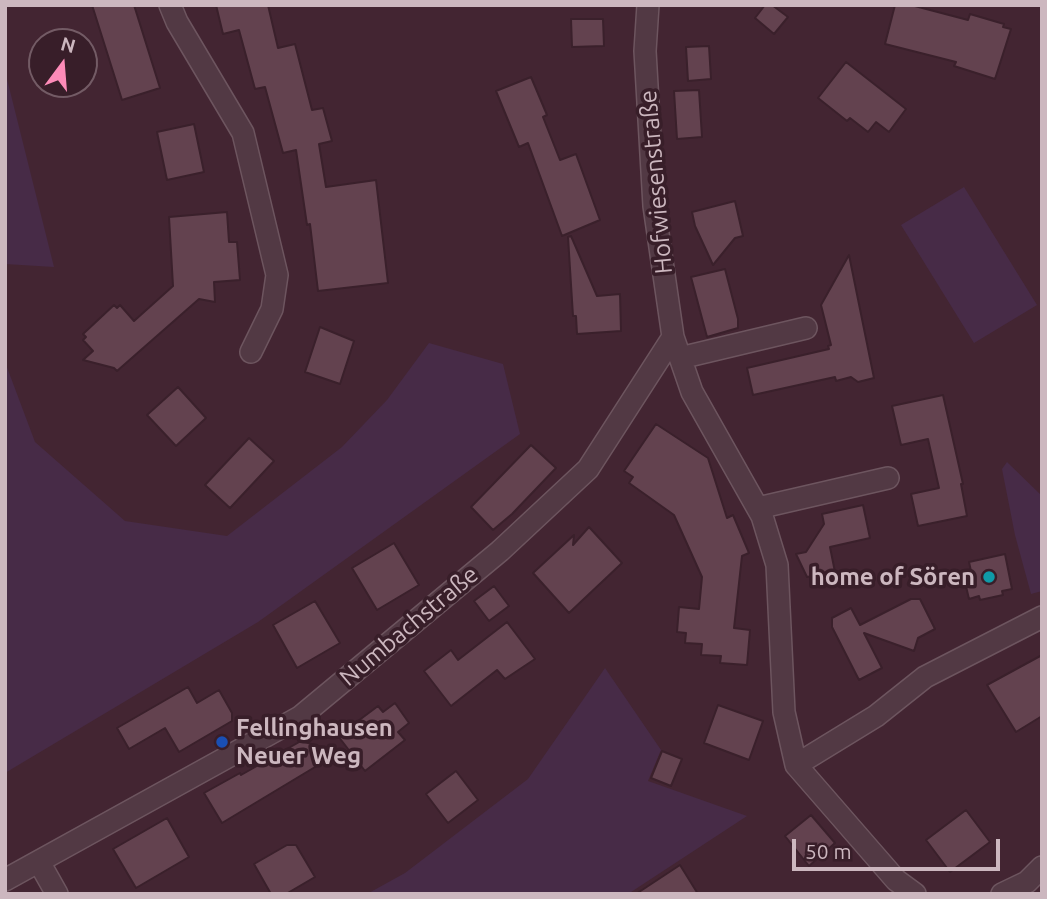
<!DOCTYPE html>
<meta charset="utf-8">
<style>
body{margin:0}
#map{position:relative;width:1047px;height:899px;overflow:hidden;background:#432532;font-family:Ubuntu,sans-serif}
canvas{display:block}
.frame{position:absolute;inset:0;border:7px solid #ccb7bf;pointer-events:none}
.north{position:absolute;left:28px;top:28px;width:70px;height:70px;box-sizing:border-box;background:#381e29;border:2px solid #735b65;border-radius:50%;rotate:16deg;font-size:19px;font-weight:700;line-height:28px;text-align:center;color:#ccb7bf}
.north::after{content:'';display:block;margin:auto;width:24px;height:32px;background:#fd8bb8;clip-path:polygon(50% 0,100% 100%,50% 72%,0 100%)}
.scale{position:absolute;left:792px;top:839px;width:208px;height:32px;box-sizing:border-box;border:4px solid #ccb7bf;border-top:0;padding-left:9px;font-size:21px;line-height:24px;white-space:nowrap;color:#ccb7bf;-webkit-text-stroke:5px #381e29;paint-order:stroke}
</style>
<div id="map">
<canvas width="1047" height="899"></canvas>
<div class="frame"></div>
<div class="north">N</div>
<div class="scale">50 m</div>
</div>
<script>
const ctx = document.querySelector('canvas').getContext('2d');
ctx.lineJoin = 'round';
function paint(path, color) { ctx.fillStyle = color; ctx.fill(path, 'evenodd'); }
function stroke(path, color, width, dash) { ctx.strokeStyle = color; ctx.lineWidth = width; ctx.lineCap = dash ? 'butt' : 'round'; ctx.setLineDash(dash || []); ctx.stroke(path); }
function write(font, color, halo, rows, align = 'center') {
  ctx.font = font + ' Ubuntu,sans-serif'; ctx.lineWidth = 7; ctx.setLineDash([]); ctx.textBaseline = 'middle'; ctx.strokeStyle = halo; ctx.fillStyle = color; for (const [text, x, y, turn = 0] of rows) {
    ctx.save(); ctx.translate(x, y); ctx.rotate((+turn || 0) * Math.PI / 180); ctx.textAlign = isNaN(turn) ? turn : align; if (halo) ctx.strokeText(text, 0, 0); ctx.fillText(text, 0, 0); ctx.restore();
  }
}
const green = new Path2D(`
 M5,71L54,267L5,264Z
 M964,187L1037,305L974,343L901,225Z
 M429,343L503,364L520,434L258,622L5,773V362L35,442L125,521L227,536L342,447L387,400Z
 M1007,462L1042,496V591L1031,594L1015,535L1002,469Z
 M605,668L661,750L648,781L747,816L628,894H367L405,873L528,779Z`);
const building = new Path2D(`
 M92,5H134L160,88L122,100Z
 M216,5H268L278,48L295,44L312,110L323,108L332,141L319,144L326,187L376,180L388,283L318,291L310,224L307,225L296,150L283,153L265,87L255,89L239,30L223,34Z
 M765,5H772L788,17L774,34L755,18Z
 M895,5H911L968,20L970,14L1004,24L1003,27L1011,29L995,79L954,66L956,62L885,44Z
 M571,19H603L604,46L572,47Z
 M709,46L711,79L688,81L686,47Z
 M846,62L906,109L889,132L876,122L868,132L850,118L847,121L818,98Z
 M531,77L547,115L543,117L560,160L576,154L600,220L562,236L528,143L519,147L496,91Z
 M699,90L702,137L677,139L674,91Z
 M194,124L204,172L167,180L157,132Z
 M735,201L743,236L735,238L713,265L695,226L692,212Z
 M227,212L229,242H237L240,280L214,282L215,302L199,299L117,371L114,368L83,360L93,351L83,340L86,337L83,334L114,305L117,308L120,305L134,321L173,286L169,217Z
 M571,236L597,296L620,294L621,331L577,334L576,316H573L568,237Z
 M849,255L874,378L858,382L851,377L836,381L835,377L753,395L747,368L829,349L828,346L831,345L821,305Z
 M725,269L738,319V328L707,337L691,277Z
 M320,327L354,341L340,384L305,372Z
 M178,387L206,418L176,446L147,415Z
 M943,395L963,484H961L967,516L918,526L911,494L939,488L928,439L901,445L892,406Z
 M656,424L708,458L727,518L733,515L749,553L742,556L734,628L750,630L747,665L720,663L721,656L701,655L702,644L685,643L686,633L677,632L679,607L699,609L702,577L674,515L629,483L633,477L624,471Z
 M249,438L274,461L230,508L205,485Z
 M531,445L556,468L512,514L493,530L471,507Z
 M863,505L870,538L830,547L835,572L807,577L796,554L806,552L824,524L822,514Z
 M589,527L622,563L569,613L533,573L574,535L573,545Z
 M394,543L419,585L377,610L352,568Z
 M1005,554L1012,589L1002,591L1003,595L980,600L979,596L969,599L964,578L972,576L969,562Z
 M494,586L509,606L489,621L474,601Z
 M911,599H920L935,629L918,638L914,651L864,633L882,668L859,680L832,627V618L851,608L860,625Z
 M315,601L340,643L297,668L273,625Z
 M507,622L535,659L505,679L497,670L451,706L424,671L451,650L458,660Z
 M1042,655V716L1016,732L987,685Z
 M188,687L197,703L219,690L232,713V721L179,752L165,728L129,749L117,728Z
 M395,703L409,723L398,732L405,740L365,771L338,736L378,706L383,712Z
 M718,705L763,721L749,760L704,743Z
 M301,741L340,752L222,823L204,793L240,773L241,775Z
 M662,751L682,759L671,786L651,778Z
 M456,771L478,800L448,823L426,794Z
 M966,810L990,842L950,872L926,840Z
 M811,815L835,843L809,866L785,836Z
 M167,818L189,857L136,888L113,849Z
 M287,845H296L315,877L286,894H271L254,864Z
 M680,865L698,894H636Z`);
const minor = new Path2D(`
 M170,5L177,22L243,133L277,275L272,309L251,352
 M648,5L645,51L654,206L673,337L692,392L762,516L777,565L784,712L796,765L896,880L915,894
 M680,358L806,328
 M758,508L888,478
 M796,765L876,716L925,677L1042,617
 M39,862L57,894
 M5,880L300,717L500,551L588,469L673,337
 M1002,894L1027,882L1042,867`);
const markers = [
 [989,577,7,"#0f9aa8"],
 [222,742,7,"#1a4fb4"]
];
const streetNames = [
 ["Hofwiesenstraße",656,182,-95],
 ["Numbachstraße",409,626,-40]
];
const poiNames = [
 ["home of Sören",975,577],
 ["Fellinghausen",236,728,"left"],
 ["Neuer Weg",236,756,"left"]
];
paint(green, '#472b47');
paint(building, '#63424f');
stroke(building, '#3a202b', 2);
stroke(minor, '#6d555f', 24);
stroke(minor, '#523944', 21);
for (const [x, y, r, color] of markers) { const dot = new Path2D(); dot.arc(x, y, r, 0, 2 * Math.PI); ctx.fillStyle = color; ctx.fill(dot); stroke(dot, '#381e29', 2.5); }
write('24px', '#ccb7bf', '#381e29', streetNames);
write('bold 24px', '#ccb7bf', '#381e29', poiNames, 'right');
</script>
